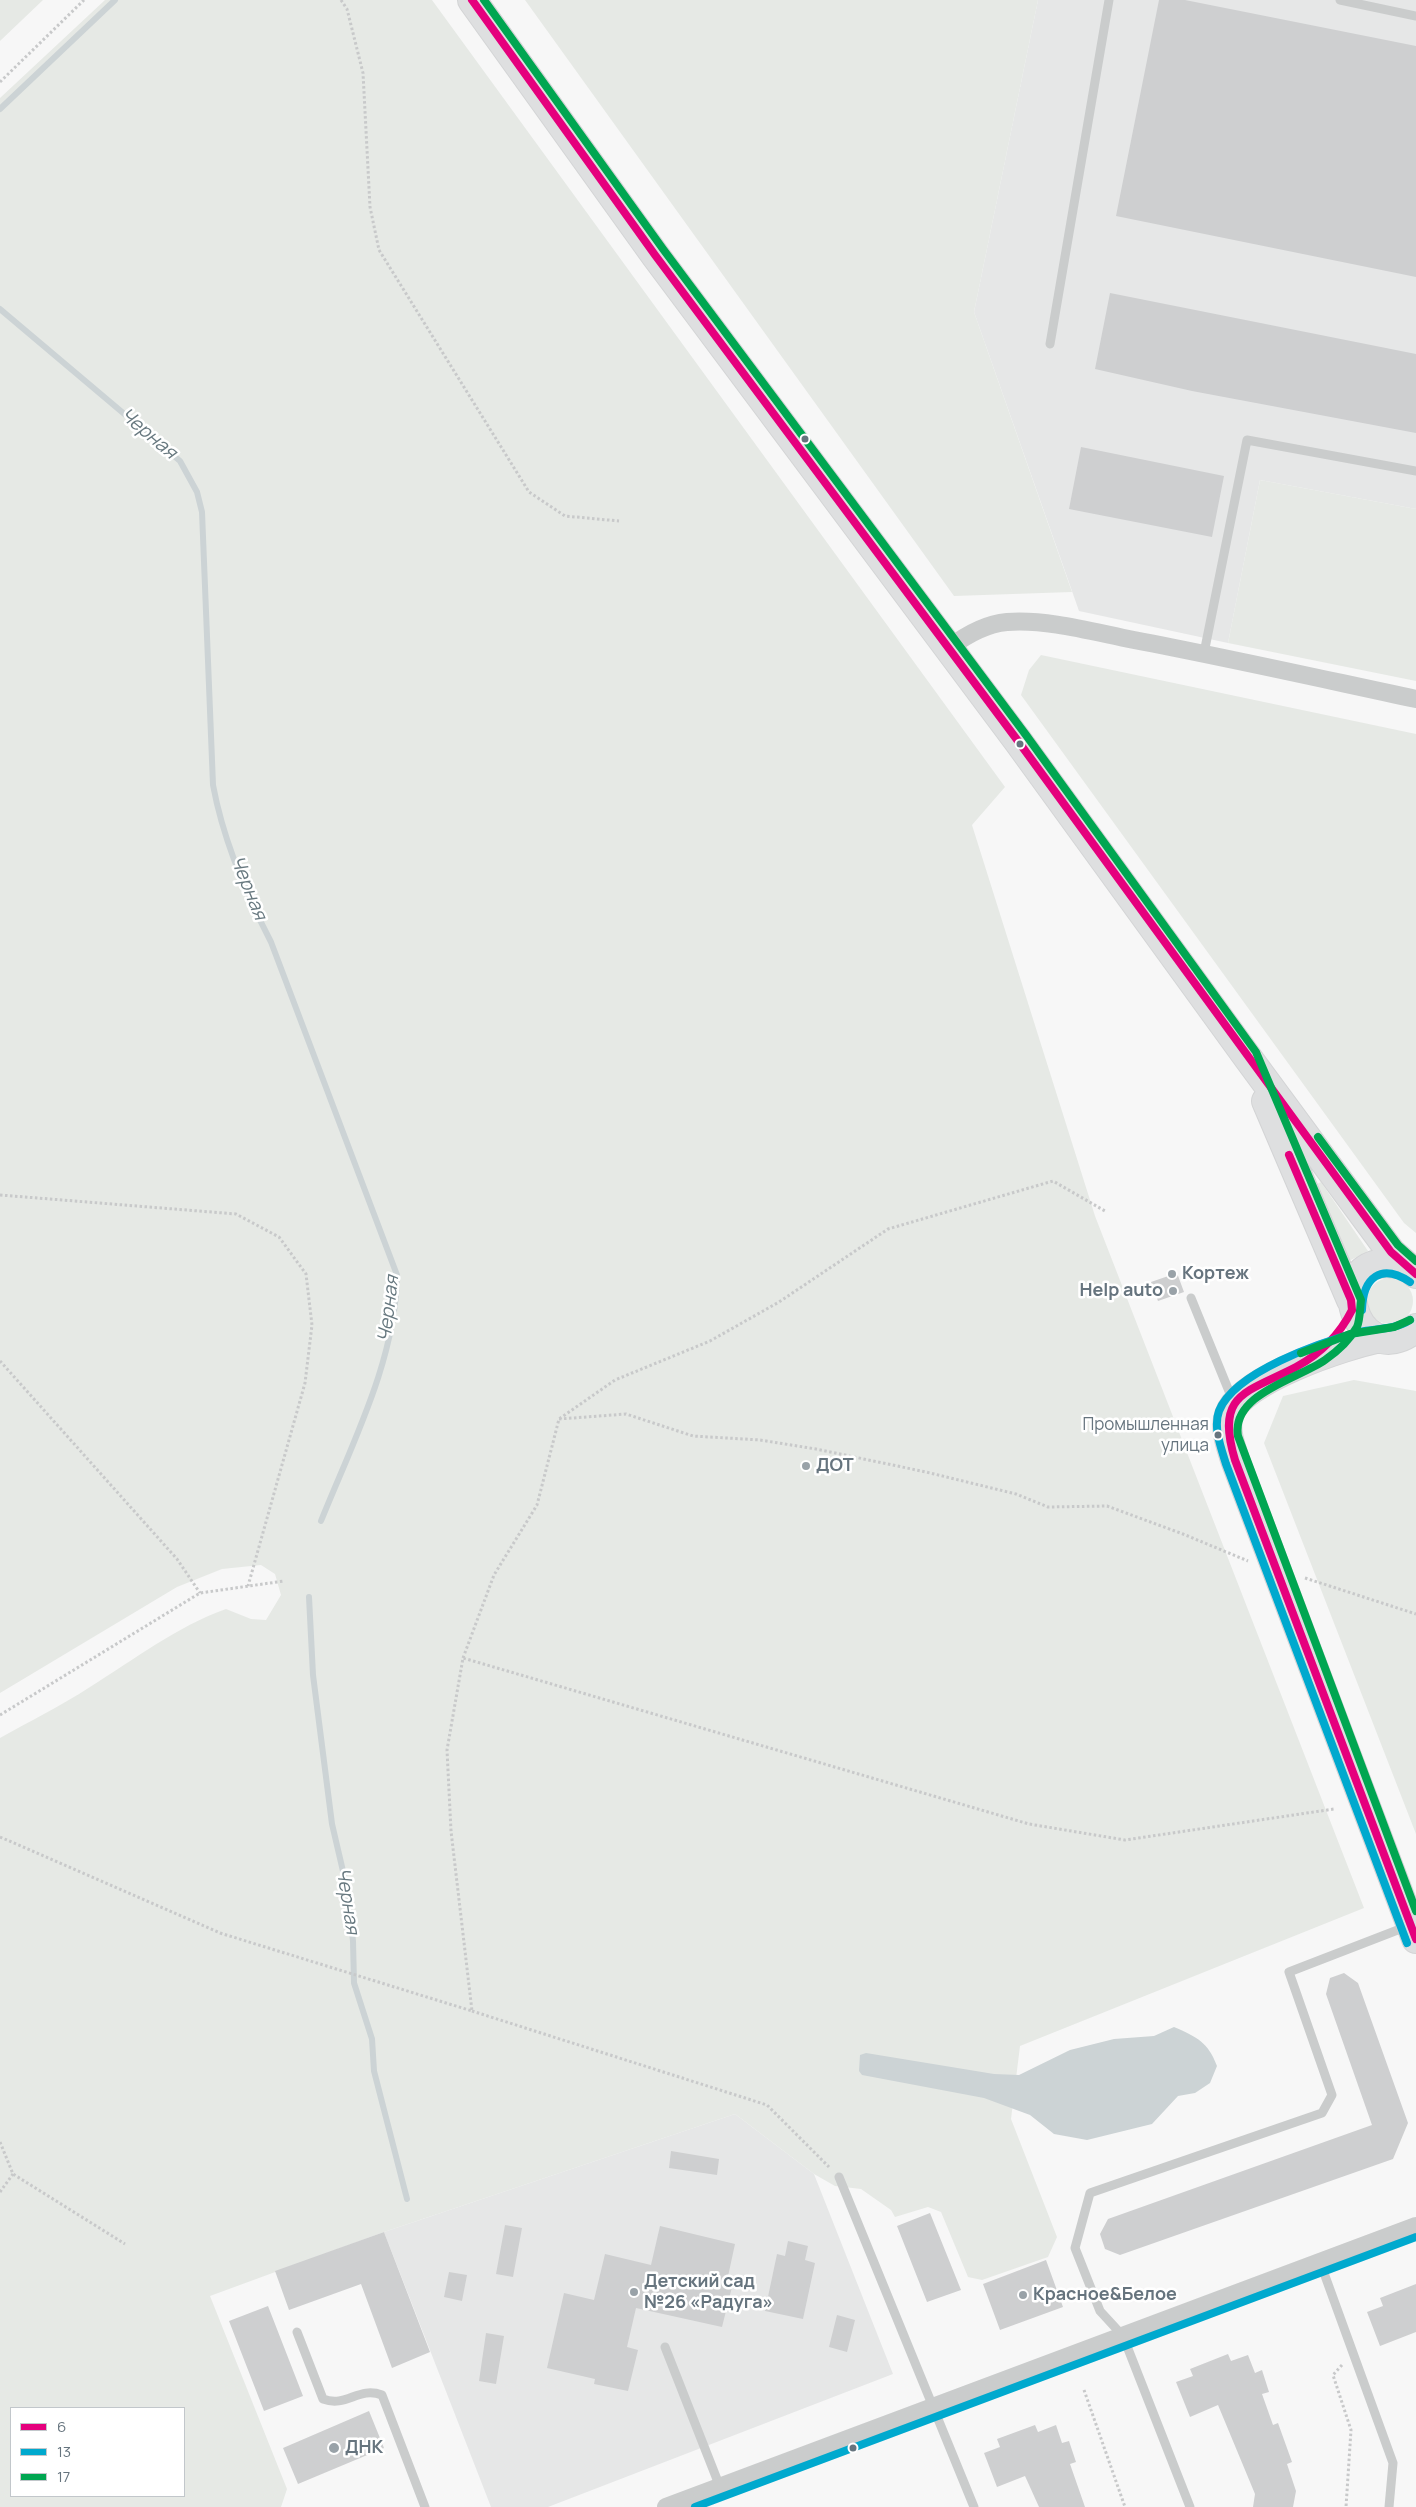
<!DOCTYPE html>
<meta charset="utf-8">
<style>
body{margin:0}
#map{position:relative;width:1416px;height:2507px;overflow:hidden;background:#f7f7f7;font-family:Manrope,sans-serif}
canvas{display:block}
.legend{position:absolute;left:10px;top:2407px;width:175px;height:90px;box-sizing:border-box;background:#fff;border:1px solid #c2c7cb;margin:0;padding:6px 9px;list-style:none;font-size:15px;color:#66747e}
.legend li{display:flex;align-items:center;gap:10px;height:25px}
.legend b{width:25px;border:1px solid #c2c7cb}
</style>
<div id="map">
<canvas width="1416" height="2507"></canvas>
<ul class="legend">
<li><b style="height:6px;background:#e5007d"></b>6</li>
<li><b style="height:6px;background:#00a9ce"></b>13</li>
<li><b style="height:6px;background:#00a651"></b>17</li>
</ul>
</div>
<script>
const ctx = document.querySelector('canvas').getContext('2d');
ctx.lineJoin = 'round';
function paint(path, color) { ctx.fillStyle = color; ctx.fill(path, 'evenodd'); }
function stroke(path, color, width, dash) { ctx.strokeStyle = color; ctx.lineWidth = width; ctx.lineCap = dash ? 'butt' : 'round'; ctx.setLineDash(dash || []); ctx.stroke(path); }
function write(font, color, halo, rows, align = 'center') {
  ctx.font = font + ' Manrope,sans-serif'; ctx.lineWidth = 5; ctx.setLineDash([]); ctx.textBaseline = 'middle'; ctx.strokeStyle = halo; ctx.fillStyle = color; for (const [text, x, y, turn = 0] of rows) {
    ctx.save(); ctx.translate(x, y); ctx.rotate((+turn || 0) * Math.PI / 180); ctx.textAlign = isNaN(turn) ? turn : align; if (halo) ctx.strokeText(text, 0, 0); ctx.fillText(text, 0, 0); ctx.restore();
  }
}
const built = new Path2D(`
 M1038,0H1416V509L1260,480L1228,643L1079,611L974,312Z
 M735,2114L814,2174L893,2374L548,2507H491L384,2232Z`);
const green = new Path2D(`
 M0,0H43L0,41Z
 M105,0H432L1005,787L972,825L1095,1216L1364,1908L1020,2046L1011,2119L1057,2237L1048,2257L982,2280L968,2277L941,2212L928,2207L895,2217L891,2210L861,2189L835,2186L814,2174L735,2114L384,2232L210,2296L287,2489L281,2507H0V1738C30,1721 61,1706 90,1687C135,1659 176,1627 226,1609L251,1619L266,1620L281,1595L275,1574L261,1565L222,1569L177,1587L0,1693V98ZM11,2408H184V2496H11Z
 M525,0H1038L974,312L1072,592L954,596Z
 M1260,480L1416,509V681L1228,643Z
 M1041,655L1416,734V1233L1404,1223L1021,695L1029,670Z
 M1321,1182L1368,1251L1347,1262L1317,1184Z
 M1367 1301a23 23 0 1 1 46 0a23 23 0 1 1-46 0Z
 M1354,1380L1416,1391V1834L1264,1443L1283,1396Z`);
const water = new Path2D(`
 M1174,2027C1197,2037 1208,2042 1217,2066L1210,2083L1195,2093L1178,2096L1152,2124L1087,2140L1054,2134L1030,2115L984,2098L862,2075L859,2071L860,2055L866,2053L994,2074L1019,2075L1070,2050L1114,2039L1154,2036Z`);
const stream = new Path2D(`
 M0,109L115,0
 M0,309L180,461L197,492L202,512L213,785C223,839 245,892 271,942L397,1275C396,1359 352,1444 321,1521
 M309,1597L313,1675L332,1824L346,1884L353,1941L354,1983L372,2039L374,2071L407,2199`);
const building = new Path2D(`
 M1159,0H1185L1416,46V277L1116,216Z
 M1110,293L1416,354V433L1192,391L1095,369Z
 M1081,447L1224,476L1212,537L1069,509Z
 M1177,1273L1184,1292L1158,1301L1151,1282Z
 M1344,1973L1358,1983L1408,2123L1393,2159L1120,2255L1105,2249L1100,2234L1108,2219L1372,2125L1326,1994L1330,1978Z
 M671,2151L719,2159L717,2175L669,2168Z
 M930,2213L961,2290L927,2302L897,2226Z
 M505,2225L522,2228L513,2277L496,2274Z
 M660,2226L735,2244L727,2281L733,2283L722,2327L636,2308L627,2347L638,2350L628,2391L594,2384L595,2379L547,2368L564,2293L594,2300L605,2254L651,2265Z
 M384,2232L430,2352L392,2368L361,2284L289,2310L275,2271Z
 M788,2241L808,2246L805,2260L815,2263L803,2319L765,2311L777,2254L785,2256Z
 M1046,2260L1063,2307L1000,2330L983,2284Z
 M449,2272L467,2275L462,2301L444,2297Z
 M1416,2284V2332L1380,2346L1367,2312L1383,2306L1380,2298Z
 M268,2306L303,2396L264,2411L229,2321Z
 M837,2315L855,2320L847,2352L829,2347Z
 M486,2333L504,2336L496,2384L479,2381Z
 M1228,2354L1231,2361L1248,2355L1255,2373L1262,2370L1269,2392L1262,2394L1273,2425L1278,2423L1292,2462L1287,2464L1296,2491L1293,2507H1253L1255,2494L1218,2405L1190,2417L1176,2382L1193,2376L1190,2369Z
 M369,2411L384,2448L298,2484L283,2448Z
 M1035,2425L1038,2432L1056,2425L1062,2443L1069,2441L1076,2462L1070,2464L1085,2507H1039L1025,2476L997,2487L984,2453L1000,2447L997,2439Z`);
const path = new Path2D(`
 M341,0L347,9L363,73L370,207L379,250L529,492L565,516L619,521
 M0,82L84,0
 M0,1195L236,1214L279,1237L306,1274L312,1325L305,1383L248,1586
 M0,1361L177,1559L200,1593
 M559,1419L626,1414L693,1436L760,1440L816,1449L926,1472L1016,1494L1048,1507L1107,1506L1183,1534L1248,1561
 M1305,1578L1416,1614
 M463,1658L494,1575L537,1505L559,1419L615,1380L710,1341L779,1302L888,1229L1053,1181L1105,1211
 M0,1715L200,1593L284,1581
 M0,1837L220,1933L472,2011L451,1831L447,1750L463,1658L1029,1824L1125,1840L1334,1809
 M472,2011L767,2105L829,2167
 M0,2142L13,2174L125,2244
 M0,2192L13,2174
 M1342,2365L1333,2375L1351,2430L1346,2507
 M1084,2390L1125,2507`);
const service = new Path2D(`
 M1340,0L1416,16
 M1050,344L1109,0
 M1204,653L1247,440L1416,471
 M1191,1298L1233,1401
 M839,2177L974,2507
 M1320,2262L1393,2463L1389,2507
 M297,2332L323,2399C347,2408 358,2386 382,2395L425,2507
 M665,2347L720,2487
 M1190,2507L1123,2336L1100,2311L1075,2248L1090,2193L1322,2113L1332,2095L1289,1972L1408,1926`);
const minor = new Path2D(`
 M949,648C966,635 985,624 1007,622C1049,619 1093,632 1134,640C1229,658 1322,679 1416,699
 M666,2507L1416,2226`);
const primary = new Path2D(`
 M472,0L655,255L1018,741L1248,1058L1391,1252L1416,1274
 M1266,1101L1351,1300
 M1407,1266C1314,1243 1355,1380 1416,1328
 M1380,1338C1346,1345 1239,1380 1229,1415C1224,1430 1231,1446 1235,1460L1416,1939`);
const bus1 = new Path2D(`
 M472,0L655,255L1018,741L1391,1252L1416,1274
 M1289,1155L1351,1300L1352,1310
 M1352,1310C1340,1334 1320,1354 1296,1367C1246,1393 1215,1393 1235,1460L1416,1939`);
const bus2 = new Path2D(`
 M1362,1310C1363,1277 1381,1263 1410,1282
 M1407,1943L1226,1464C1221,1448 1213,1427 1219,1411C1234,1372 1321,1342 1359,1332C1377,1328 1395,1330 1410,1320
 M695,2507L1416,2237`);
const bus3 = new Path2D(`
 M484,0L663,249L1026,735L1256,1052L1361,1300C1360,1308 1360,1320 1357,1327C1349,1341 1338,1351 1325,1360C1298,1379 1231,1394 1238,1436L1416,1911
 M1318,1137L1398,1245L1416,1261
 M1301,1353L1350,1334L1394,1327L1410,1320`);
const markers = [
 [805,439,4.5,"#66747e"],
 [1020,744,4.5,"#66747e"],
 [1172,1274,5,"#99a2a8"],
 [1173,1291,5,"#99a2a8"],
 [1218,1435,4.5,"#66747e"],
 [806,1466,5,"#99a2a8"],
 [634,2292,5,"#99a2a8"],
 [1023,2295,5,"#99a2a8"],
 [334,2448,6,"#99a2a8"],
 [853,2448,4.5,"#66747e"]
];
const busNames = [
 ["Промышленная",1209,1425],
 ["улица",1209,1446]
];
const poiNames = [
 ["Кортеж",1182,1274],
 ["Help auto",1163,1291,"right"],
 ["ДОТ",816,1466],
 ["Детский сад",644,2282],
 ["№26 «Радуга»",644,2303],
 ["Красное&Белое",1033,2295],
 ["ДНК",345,2448]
];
const waterNames = [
 ["Черная",148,434,40],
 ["Черная",248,888,68],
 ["Черная",389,1309,-83],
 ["Черная",347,1901,81]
];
paint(built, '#e6e7e7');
paint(green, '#e6e9e5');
paint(water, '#ccd3d5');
stroke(stream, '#ccd3d5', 6);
paint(building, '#cecfd0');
stroke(primary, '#d3d4d5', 30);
stroke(path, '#c8c9ca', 3, [2.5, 2.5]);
stroke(service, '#cacccc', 9);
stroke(minor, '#cacccc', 18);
stroke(primary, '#dedfe0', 28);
stroke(bus1, '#e5007d', 8);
stroke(bus2, '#00a9ce', 8);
stroke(bus3, '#00a651', 8);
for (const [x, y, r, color] of markers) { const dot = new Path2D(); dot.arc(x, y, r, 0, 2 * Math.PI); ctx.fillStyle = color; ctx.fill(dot); stroke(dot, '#fff', 2); }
write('17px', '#66747e', '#fff', busNames, 'right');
write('bold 18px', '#66747e', '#fff', poiNames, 'left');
write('italic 19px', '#67787f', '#fff', waterNames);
</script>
